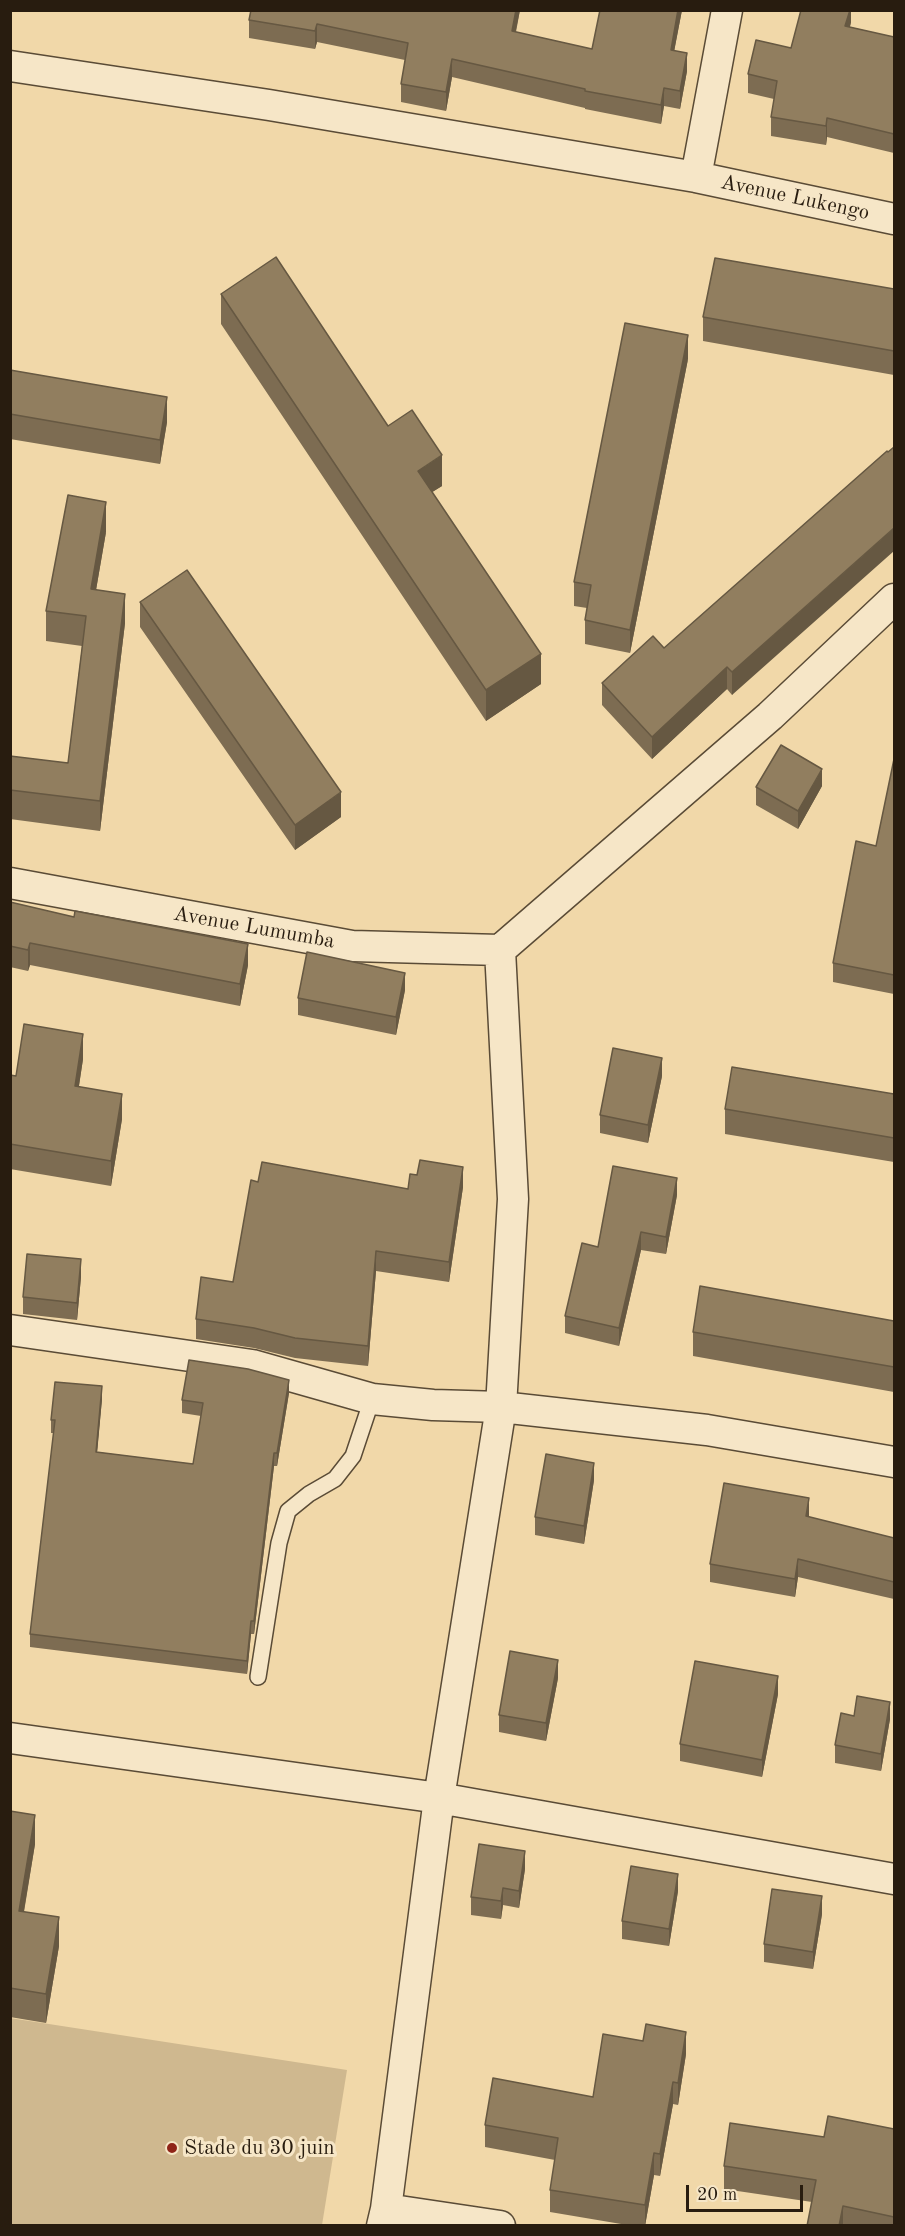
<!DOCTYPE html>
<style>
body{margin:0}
#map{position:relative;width:905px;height:2236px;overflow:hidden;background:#f1d8a9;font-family:"Old Standard TT",serif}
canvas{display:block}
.frame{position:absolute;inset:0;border:12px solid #281c0f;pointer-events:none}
.scale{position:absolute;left:686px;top:2185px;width:117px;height:27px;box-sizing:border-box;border:3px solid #281c0f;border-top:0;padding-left:8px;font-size:18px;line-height:21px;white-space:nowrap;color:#281c0f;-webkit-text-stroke:4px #f6e6c7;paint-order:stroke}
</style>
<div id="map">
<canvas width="905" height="2236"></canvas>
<div class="frame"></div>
<div class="scale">20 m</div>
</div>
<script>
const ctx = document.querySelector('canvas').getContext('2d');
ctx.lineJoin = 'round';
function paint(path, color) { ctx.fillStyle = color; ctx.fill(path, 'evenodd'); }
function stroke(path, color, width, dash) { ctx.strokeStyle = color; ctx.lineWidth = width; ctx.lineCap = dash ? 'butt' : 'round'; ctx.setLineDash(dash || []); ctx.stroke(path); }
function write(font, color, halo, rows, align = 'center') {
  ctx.font = font + ' "Old Standard TT",serif'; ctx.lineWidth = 6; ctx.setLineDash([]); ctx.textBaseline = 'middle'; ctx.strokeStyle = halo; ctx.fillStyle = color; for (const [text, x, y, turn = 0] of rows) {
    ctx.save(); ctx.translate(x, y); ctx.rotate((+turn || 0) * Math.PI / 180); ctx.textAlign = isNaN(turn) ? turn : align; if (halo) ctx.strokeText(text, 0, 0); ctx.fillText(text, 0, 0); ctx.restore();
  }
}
const green = new Path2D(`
 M10,2018L347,2070L322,2225H11Z`);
const lane = new Path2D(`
 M258,1677L279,1543L288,1511L309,1494L335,1479L353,1456L372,1399`);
const street = new Path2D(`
 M10,66L269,105L696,177L894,219
 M696,177L727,10
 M10,883L352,946L500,950
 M500,950L770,716L894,599
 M10,1330L252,1365L372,1399L433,1405L501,1407L707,1430L894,1462
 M10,1738L439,1798L894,1879
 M386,2209L500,2226
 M382,2226L386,2209L439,1798L501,1407L513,1199L500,950`);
const wall = new Path2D(`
 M251,10H520L516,32L592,49L600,10H682L674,51L687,71L680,109L664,106L661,124L585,109V108L452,77L446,111L401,102V84L405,60L317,42L315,49L249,38V20Z
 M851,10V22L850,27L894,37V153L827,137L826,145L771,136V117L774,99L748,93V74Z
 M894,289V375L703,341V317Z
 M221,294L388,426L442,486L432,492L541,684L486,721L221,324Z
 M688,359L630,653L585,644V620L587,608L574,606V582Z
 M10,370L167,422L160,464L10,439Z
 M887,451L732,695L727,689L652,759L602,705V683L664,648Z
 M106,532L96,590L125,623L100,831L10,819V756L68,763L82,646L46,641V611Z
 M140,602L341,817L295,850L140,627Z
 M894,759V994L833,982V963L876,846Z
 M822,786L798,829L756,805V787Z
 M10,902L248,965L240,1006L30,965L28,971L10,967Z
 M405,990L396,1035L298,1015V998Z
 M83,1059L79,1086L122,1119L111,1186L10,1169V1075L16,1076Z
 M662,1076L648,1143L600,1133V1115Z
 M894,1094V1162L725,1134V1109Z
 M258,1182L408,1189L463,1187L449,1282L376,1271L368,1366L295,1358L254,1348L196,1339V1319L233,1282Z
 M677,1195L666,1254L641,1250L619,1346L565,1333V1316L598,1247Z
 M81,1277L77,1320L23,1314V1297Z
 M894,1321V1392L693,1356V1332Z
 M289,1393L277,1466H274L254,1634H251L247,1674L30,1647V1634L54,1433H51V1420L102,1399L97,1452L193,1464L201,1416L182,1413V1400Z
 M594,1480L584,1544L535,1535V1517Z
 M809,1517L894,1538V1599L798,1577L795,1597L710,1582V1564Z
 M558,1678L546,1741L499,1732V1715Z
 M778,1694L762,1777L680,1761V1744Z
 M854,1716L890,1719L881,1771L835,1763V1745Z
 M10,1811L35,1844L24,1912L59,1946L46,2023L10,2017Z
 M525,1869L519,1908L503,1905L501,1919L471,1915V1897Z
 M678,1891L669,1946L622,1939V1921Z
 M822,1914L813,1969L764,1962V1944Z
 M686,2054L678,2105L673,2104L660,2176L654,2175L645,2226H633L550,2212V2190L555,2160L485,2147V2125L593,2097Z
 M894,2129V2226H807L812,2202L724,2189V2166L824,2137Z`);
const shadedWall = new Path2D(`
 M516,10H520L512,49V31Z
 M678,10H682L671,68V50Z
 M850,10H851V22L845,45V26Z
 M317,24V42L315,49V31Z
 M687,53V71L680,109V91Z
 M452,59V77L446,111V92Z
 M664,88V106L661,124V105Z
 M827,118V137L826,145V126Z
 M688,335V359L630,653V630Z
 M167,397V422L160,464V440Z
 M442,455V486L418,501V471Z
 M106,502V532L91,619V589Z
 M894,528V551L732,695V672Z
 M125,594V623L100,831V801Z
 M541,654V684L486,721V690Z
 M727,667V689L652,759V737Z
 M822,769V786L798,829V811Z
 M341,792V817L295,850V825Z
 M30,943V965L28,971V950Z
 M248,944V965L240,1006V984Z
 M405,973V990L396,1035V1017Z
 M83,1034V1059L75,1111V1086Z
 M662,1058V1076L648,1143V1125Z
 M122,1094V1119L111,1186V1161Z
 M463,1167V1187L449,1282V1262Z
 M677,1178V1195L666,1254V1237Z
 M641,1232V1250L619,1346V1328Z
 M376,1251V1271L368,1366V1346Z
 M81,1259V1277L77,1320V1303Z
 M289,1380V1393L277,1466V1453Z
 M102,1386V1399L96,1465V1452Z
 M274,1453V1466L254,1634V1621Z
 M594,1463V1480L584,1544V1526Z
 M809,1498V1516L806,1534V1516Z
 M798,1559V1577L795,1597V1579Z
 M251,1621V1634L247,1674V1661Z
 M558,1660V1678L546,1741V1723Z
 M778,1676V1694L762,1777V1760Z
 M890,1702V1719L881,1771V1754Z
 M35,1815V1844L19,1940V1911Z
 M525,1851V1869L519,1908V1891Z
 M678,1874V1891L669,1946V1929Z
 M503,1888V1905L501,1919V1901Z
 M822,1896V1914L813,1969V1952Z
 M59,1917V1946L46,2023V1994Z
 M686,2032V2054L678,2105V2083Z
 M673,2082V2104L660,2176V2154Z
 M654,2153V2175L645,2226V2205Z
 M843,2206V2226H839Z`);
const building = new Path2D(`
 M251,10H516L512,31L592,49L600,10H678L671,50L687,53L680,91L664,88L661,105L585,91V89L452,59L446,92L401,84L408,43L317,24L315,31L249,20Z
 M801,10H850L845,26L894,37V134L827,118L826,126L771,117L777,81L748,74L756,40L791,48Z
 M276,257L388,426L412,410L442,455L418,471L541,654L486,690L221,294Z
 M715,258L894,289V351L703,317Z
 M625,323L688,335L630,630L585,620L591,585L574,582Z
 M10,370L167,397L160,440L10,414Z
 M894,447V528L732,672L727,667L652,737L602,683L653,636L664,648L887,451L888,452Z
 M68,495L106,502L91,589L125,594L100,801L10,790V756L68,763L86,616L46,611Z
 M187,570L341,792L295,825L140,602Z
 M781,745L822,769L798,811L756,787Z
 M894,759V975L833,963L856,841L876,846Z
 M10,902L74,917L75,911L248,944L240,984L30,943L28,950L10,946Z
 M307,952L405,973L396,1017L298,998Z
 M24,1024L83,1034L75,1086L122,1094L111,1161L10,1144V1075L16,1076Z
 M613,1048L662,1058L648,1125L600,1115Z
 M732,1067L894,1094V1138L725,1109Z
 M420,1160L463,1167L449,1262L376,1251L368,1346L295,1338L254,1328L196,1319L201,1277L233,1282L251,1180L258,1182L262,1162L408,1189L410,1174L417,1175Z
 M613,1166L677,1178L666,1237L641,1232L619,1328L565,1316L582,1243L598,1247Z
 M27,1254L81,1259L77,1303L23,1297Z
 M700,1286L894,1321V1367L693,1332Z
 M189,1360L248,1369L289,1380L277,1453H274L254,1621H251L247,1661L30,1634L55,1420H51L55,1382L102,1386L96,1452L193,1464L203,1403L182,1400Z
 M546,1454L594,1463L584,1526L535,1517Z
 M724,1483L809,1498L806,1516L894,1538V1582L798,1559L795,1579L710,1564Z
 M510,1651L558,1660L546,1723L499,1715Z
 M695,1661L778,1676L762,1760L680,1744Z
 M857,1696L890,1702L881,1754L835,1745L841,1713L854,1716Z
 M10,1811L35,1815L19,1911L59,1917L46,1994L10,1988Z
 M479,1844L525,1851L519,1891L503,1888L501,1901L471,1897Z
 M631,1866L678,1874L669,1929L622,1921Z
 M772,1889L822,1896L813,1952L764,1944Z
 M646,2024L686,2032L678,2083L673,2082L660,2154L654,2153L645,2205L550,2190L558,2138L485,2125L493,2078L593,2097L603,2034L643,2041Z
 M828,2116L894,2129V2217L843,2206L839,2226H807L816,2180L724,2166L730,2123L824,2137Z`);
const markers = [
 [172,2148,6,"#8f2418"]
];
const streetNames = [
 ["Avenue Lukengo",795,198,12],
 ["Avenue Lumumba",254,928,10]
];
const poiNames = [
 ["Stade du 30 juin",184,2148]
];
paint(green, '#cfb88f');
stroke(lane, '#5a4b36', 18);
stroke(street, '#5a4b36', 33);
stroke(lane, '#f6e6c7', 15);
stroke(street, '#f6e6c7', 30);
paint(wall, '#7d6c52');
paint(shadedWall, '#665842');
paint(building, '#917e5f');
stroke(building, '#665842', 1.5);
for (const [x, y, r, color] of markers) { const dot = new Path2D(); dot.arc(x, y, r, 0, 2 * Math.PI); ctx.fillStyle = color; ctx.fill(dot); stroke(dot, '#f6e6c7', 2); }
write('21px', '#281c0f', '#f6e6c7', streetNames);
write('21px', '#281c0f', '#f6e6c7', poiNames, 'left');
</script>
